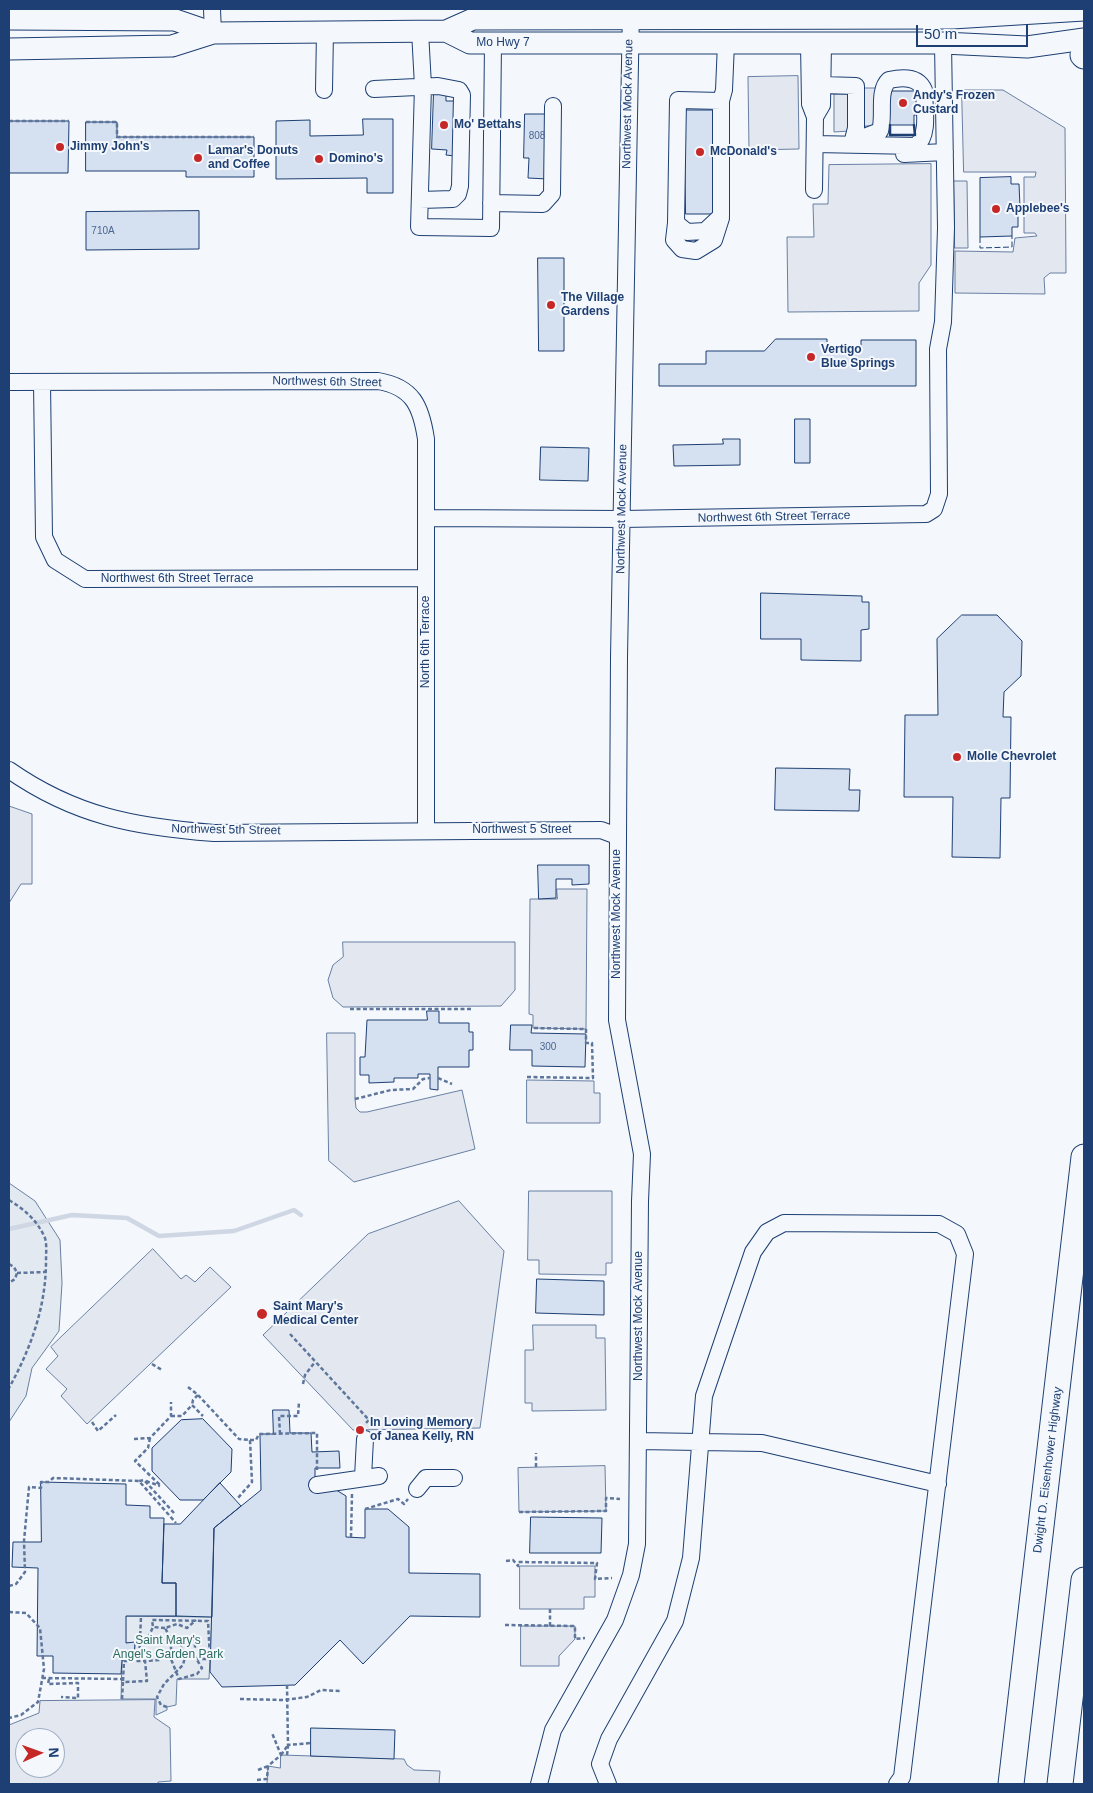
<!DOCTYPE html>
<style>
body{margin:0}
#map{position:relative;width:1093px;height:1793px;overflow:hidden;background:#f4f7fb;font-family:Helvetica,sans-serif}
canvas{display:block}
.frame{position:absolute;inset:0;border:10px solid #1d3f73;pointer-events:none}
.north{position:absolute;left:15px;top:1728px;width:50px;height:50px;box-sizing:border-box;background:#f4f7fb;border:1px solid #9eadc5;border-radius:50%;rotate:88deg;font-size:14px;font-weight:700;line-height:20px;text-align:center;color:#1d3f73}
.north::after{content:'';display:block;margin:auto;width:18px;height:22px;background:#c62828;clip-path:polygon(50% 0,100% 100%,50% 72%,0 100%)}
.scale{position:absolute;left:916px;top:25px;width:112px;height:22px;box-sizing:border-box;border:2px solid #1d3f73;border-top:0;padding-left:6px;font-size:15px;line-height:18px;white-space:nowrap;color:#1d3f73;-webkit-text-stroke:4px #f4f7fb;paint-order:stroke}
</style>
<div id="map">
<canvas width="1093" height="1793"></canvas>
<div class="frame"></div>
<div class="north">N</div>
<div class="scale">50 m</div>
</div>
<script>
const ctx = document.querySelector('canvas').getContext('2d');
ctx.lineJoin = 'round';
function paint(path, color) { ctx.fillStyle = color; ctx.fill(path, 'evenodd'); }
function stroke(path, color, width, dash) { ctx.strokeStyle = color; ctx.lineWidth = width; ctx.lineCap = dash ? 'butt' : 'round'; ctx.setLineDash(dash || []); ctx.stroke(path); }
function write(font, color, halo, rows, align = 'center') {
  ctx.font = font + ' Helvetica,sans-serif'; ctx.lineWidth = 4; ctx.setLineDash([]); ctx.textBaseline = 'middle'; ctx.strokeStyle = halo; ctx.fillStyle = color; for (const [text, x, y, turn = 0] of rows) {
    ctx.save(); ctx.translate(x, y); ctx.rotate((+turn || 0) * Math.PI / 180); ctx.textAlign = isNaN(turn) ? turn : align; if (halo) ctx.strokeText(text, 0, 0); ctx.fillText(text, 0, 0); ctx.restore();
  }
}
const green = new Path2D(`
 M9,1183L35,1201L60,1240L62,1283L59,1331L32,1368L26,1396L9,1422Z
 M126,1616L212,1617L209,1679H177L176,1705L167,1707V1710L156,1715V1699H121L122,1660L134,1659L135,1643H126Z`);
const parking = new Path2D(`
 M798,76L799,149L749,150L748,77Z
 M864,88H876V126H865L864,130L834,132V94H845Z
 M962,90H1003L1065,128L1066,273H1050L1044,278L1045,294L955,293V251L1013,252L1015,238L1037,236L1035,233H1024V177H1035L1036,172H964Z
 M931,164V265L919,283V311L788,312L787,237H814L813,204H828L829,165Z
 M954,181H967L968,248H955Z
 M9,806L32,814V884H21L9,903Z
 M557,889H587L586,1029L533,1028V1015L529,1014L530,899H557Z
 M343,942H515V990L501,1006L343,1007L333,998L328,980L333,965L343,957Z
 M327,1033H355V1099L356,1108L360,1112H367L462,1090L475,1149L354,1182L329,1161Z
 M527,1080L594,1081V1093H600V1123H527Z
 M529,1191H612V1263H606V1275L539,1274V1260H528Z
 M459,1201L504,1251L480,1428L353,1430L263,1335L368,1234Z
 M153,1249L181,1279L186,1275L195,1282L210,1267L231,1287L87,1424L61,1396L67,1389L46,1369L58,1356L51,1347Z
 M533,1325H596V1338H605L606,1410L532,1411V1403H525V1350H533Z
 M605,1466L606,1511L519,1512L518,1468Z
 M520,1566H595V1597H584V1609H520Z
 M521,1626H575V1639L559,1656V1666H521Z
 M155,1700L154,1717L170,1728L171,1781L158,1782V1784H9V1725L39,1713L40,1701ZM25,1738H55V1768H25Z
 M281,1755L404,1759L407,1765L414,1770L440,1771L439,1784H267L268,1766L280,1768Z`);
const stream = new Path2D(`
 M9,1229L72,1215L127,1218L159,1236L234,1231L294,1210L301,1215`);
const building = new Path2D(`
 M434,91L446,92V101H457L455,156L446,155L447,150L432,149Z
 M885,91H921V115H914V125H890Z
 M684,110H716V126H713V138H717L716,214H686Z
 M525,114H550L548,179L528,178L529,158H524Z
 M363,119H393V193H367V178L276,179V121L310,120V136L363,135Z
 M9,121H69L68,173H9Z
 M86,122H117V137H254V177H186V171H86Z
 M1011,177V184H1019L1020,207H1011V211H1018V227H1012V236L980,237V178Z
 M199,211V249L86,250V212Z
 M538,258H564V351H539Z
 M776,339H827V351H861V340H916V386H659V364H706V351H764Z
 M795,419H810V463H795Z
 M723,439H740V465L674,466L673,445L723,444Z
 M541,447L589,448L588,481L540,480Z
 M761,593L862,596V602H869V629L861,630V661L801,660V639H761Z
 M962,615H997L1022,641L1021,676L1004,692L1003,717H1011L1010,798H1001L1000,858L952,857L953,797H904L905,715H938L937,639Z
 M776,768L850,769L849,790H860L859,811L775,810Z
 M538,865H589V884L572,885V879H556V898L539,899Z
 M427,1011H439V1023H469V1032H473V1050H469V1067H438V1090L430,1089V1074H418V1078H394V1082L369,1083V1075H360V1057H365L367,1020H427Z
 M511,1025H532L531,1033L586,1034L585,1067L532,1066V1050H510Z
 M537,1279L604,1281V1315L536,1313Z
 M273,1410H289L290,1433H311L312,1452L339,1451L340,1468H315V1488H333L346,1496V1537L365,1538V1509H388L409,1527V1573L480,1574V1617L410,1616L363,1664L340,1640L295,1685L222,1687L210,1672L214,1528L261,1490L260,1434H273Z
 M203,1419L232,1449L231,1472L203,1500H180L152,1471V1448L181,1420Z
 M41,1482L126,1484V1505L150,1506V1518H164L162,1583H176V1616H126V1643L135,1642L134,1660H122L121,1674L53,1673V1656H37L38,1568L12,1567L13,1542H41Z
 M220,1483L241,1506L214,1528L212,1617L176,1616V1583H162L164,1524H180Z
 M531,1517L602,1518L601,1553H530Z
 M311,1728L395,1730L394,1759L311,1756Z`);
const path = new Path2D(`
 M9,121H69
 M86,122H117V137H254
 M350,1009H473
 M527,1077L593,1078L592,1043H586V1029L533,1028
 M438,1078L452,1084
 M355,1099L391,1090L413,1089L423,1079L430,1078
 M9,1200C25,1210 37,1220 45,1238C47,1245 46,1253 46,1261C46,1307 31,1348 9,1388
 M9,1264L14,1267L17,1273L15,1279L9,1283
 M17,1273L46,1272
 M290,1334L369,1420L366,1423
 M152,1364L162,1370
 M303,1384L305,1375L315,1362
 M188,1387L198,1395L193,1400L192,1405
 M198,1395L239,1439L250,1440L252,1482L237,1499
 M171,1416H182L192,1405L203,1416
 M92,1422L98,1431L116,1415
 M280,1434L279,1416H298L299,1402
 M150,1438L148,1448L135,1461L161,1486
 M134,1439L150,1438L171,1416V1402
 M250,1440H256L259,1434L317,1433V1470
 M536,1467V1453
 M146,1481L160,1486
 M365,1509L398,1499L404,1504L408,1499
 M519,1512L606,1511V1498L620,1499
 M174,1513L144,1480L139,1481L176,1523
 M351,1537L352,1494
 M506,1561L513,1560L518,1566V1562L597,1563L595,1579L612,1578
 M9,1586L16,1584L25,1572L24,1541L29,1487L41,1488V1482H49L53,1478L139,1481
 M550,1609V1626
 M9,1612L26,1613L40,1628L44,1669L38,1702L21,1715L9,1718
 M505,1625L575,1626V1639L585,1638
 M165,1628L153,1627L152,1620L208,1621L210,1659H197
 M142,1638H148L153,1627
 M148,1638L159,1639
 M181 1646a7 7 0 1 1 14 0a7 7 0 1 1-14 0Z
 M182,1643L171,1639V1659L179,1679L197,1674L202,1668L192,1652
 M139,1661L141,1617
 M42,1678L123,1679
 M49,1679L48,1684L78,1683V1698L61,1697
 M123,1681L124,1661H145
 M287,1685L288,1745L311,1743
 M122,1699L123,1682L147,1681L145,1661L160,1660L159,1639H171L165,1628L177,1624L187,1628L196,1620
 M240,1699L284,1700L307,1697L321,1690L340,1691
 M167,1707L161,1705L157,1697L164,1684L183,1665L186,1653
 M281,1755L288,1745
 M287,1755L288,1746
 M258,1770L268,1766
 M257,1780L267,1779L268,1766L281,1755L272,1733`);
const minor = new Path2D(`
 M212,9L213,33
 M420,31L423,86L419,227L491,228L493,43
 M809,43L810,104L815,117L814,190
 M822,85L856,86V128L852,144
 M374,89L438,86L459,90L462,95L460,186L458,194L453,199L420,200
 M324,90L325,31
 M678,100L721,101V216L705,231L687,232L676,223Z
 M721,101L724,90L726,43
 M815,117L822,105L823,43
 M815,144L916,146C930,135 924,107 924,90C918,76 902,77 889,80C877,91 885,116 880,131L859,139L852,144
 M904,154L945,152
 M491,203L543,204L552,194L553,106
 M676,223L674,240L682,249L696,251L714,240L721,218
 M9,382L378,381C413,387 421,406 426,439V831
 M42,382L44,537L55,560L85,579L426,578
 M427,518L622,519L926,514L934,509L939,494L938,349L943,322L946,228L943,43
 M9,770C75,816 135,827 214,833L601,830L617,836
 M638,1441L762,1443L938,1484
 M363,1477L365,1439
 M317,1485L379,1476
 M417,1489L426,1478H454
 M539,1784L553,1730L615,1620L631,1575L637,1544L640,1201L642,1154L617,1020L619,657L631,9
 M608,1784L600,1764L609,1739L675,1621L691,1558L704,1396L753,1252L767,1232L784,1223L939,1224L957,1234L965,1254L902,1777L897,1784`);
const major = new Path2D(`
 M9,19L175,20L213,33
 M446,31L470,43H943L1027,47L1084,39
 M9,49L172,46L213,33L446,31L473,19L952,18L1084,10`);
const highway = new Path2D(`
 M1083,55L1084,56
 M1011,1784L1084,1157
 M1060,1784L1084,1580`);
const fence = new Path2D(`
 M980,237V248L1012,247V236`);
const wall = new Path2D(`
 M890,125V135H915L914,125`);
const markers = [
 [903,103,5,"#c62828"],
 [444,125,5,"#c62828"],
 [60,147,5,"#c62828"],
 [700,152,5,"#c62828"],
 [198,158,5,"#c62828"],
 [319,159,5,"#c62828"],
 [996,209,5,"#c62828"],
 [551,305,5,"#c62828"],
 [811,357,5,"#c62828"],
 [957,757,5,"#c62828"],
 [262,1314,6,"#c62828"],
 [360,1430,5,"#c62828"]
];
const numberNames = [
 ["808",537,136],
 ["710A",103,231],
 ["300",548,1047]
];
const streetNames = [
 ["Mo Hwy 7",503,43],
 ["Northwest Mock Avenue",628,104,-89],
 ["Northwest 6th Street",327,382,1],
 ["Northwest Mock Avenue",622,509,-89],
 ["Northwest 6th Street Terrace",774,517,-1],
 ["Northwest 6th Street Terrace",177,579],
 ["North 6th Terrace",426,642,-90],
 ["Northwest 5th Street",226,830,1],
 ["Northwest 5 Street",522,830],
 ["Northwest Mock Avenue",617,914,-90],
 ["Northwest Mock Avenue",639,1316,-90],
 ["Dwight D. Eisenhower Highway",1048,1470,-83]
];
const poiNames = [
 ["Andy's Frozen",913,96],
 ["Custard",913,110],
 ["Mo' Bettahs",454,125],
 ["Jimmy John's",70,147],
 ["Lamar's Donuts",208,151],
 ["and Coffee",208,165],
 ["McDonald's",710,152],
 ["Domino's",329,159],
 ["Applebee's",1006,209],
 ["The Village",561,298],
 ["Gardens",561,312],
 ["Vertigo",821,350],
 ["Blue Springs",821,364],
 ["Molle Chevrolet",967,757],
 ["Saint Mary's",273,1307],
 ["Medical Center",273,1321],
 ["In Loving Memory",370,1423],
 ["of Janea Kelly, RN",370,1437]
];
const parkNames = [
 ["Saint Mary's",168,1641],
 ["Angel's Garden Park",168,1655]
];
paint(green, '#e3e9f0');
stroke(green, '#687fa3', 1);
paint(parking, '#e3e8f0');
stroke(parking, '#687fa3', 1);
stroke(stream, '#cfd7e4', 4.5);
paint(building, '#d5e0f0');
stroke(building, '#1d3f73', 1);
stroke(minor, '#1d3f73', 18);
stroke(major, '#1d3f73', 23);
stroke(highway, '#1d3f73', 27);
stroke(path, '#5e769c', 2.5, [4, 2.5]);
stroke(minor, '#f4f7fb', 16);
stroke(major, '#f4f7fb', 21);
stroke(highway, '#f4f7fb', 25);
stroke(fence, '#1d3f73', 1, [6, 2.5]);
stroke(wall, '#1d3f73', 2.5);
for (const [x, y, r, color] of markers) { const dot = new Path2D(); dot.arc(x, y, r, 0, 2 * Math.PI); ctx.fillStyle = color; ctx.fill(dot); stroke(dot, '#f4f7fb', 2); }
write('10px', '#4b6792', null, numberNames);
write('12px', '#1d3f73', '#f4f7fb', streetNames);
write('bold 12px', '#1d3f73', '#f4f7fb', poiNames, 'left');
write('12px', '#2c6c60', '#f4f7fb', parkNames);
</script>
